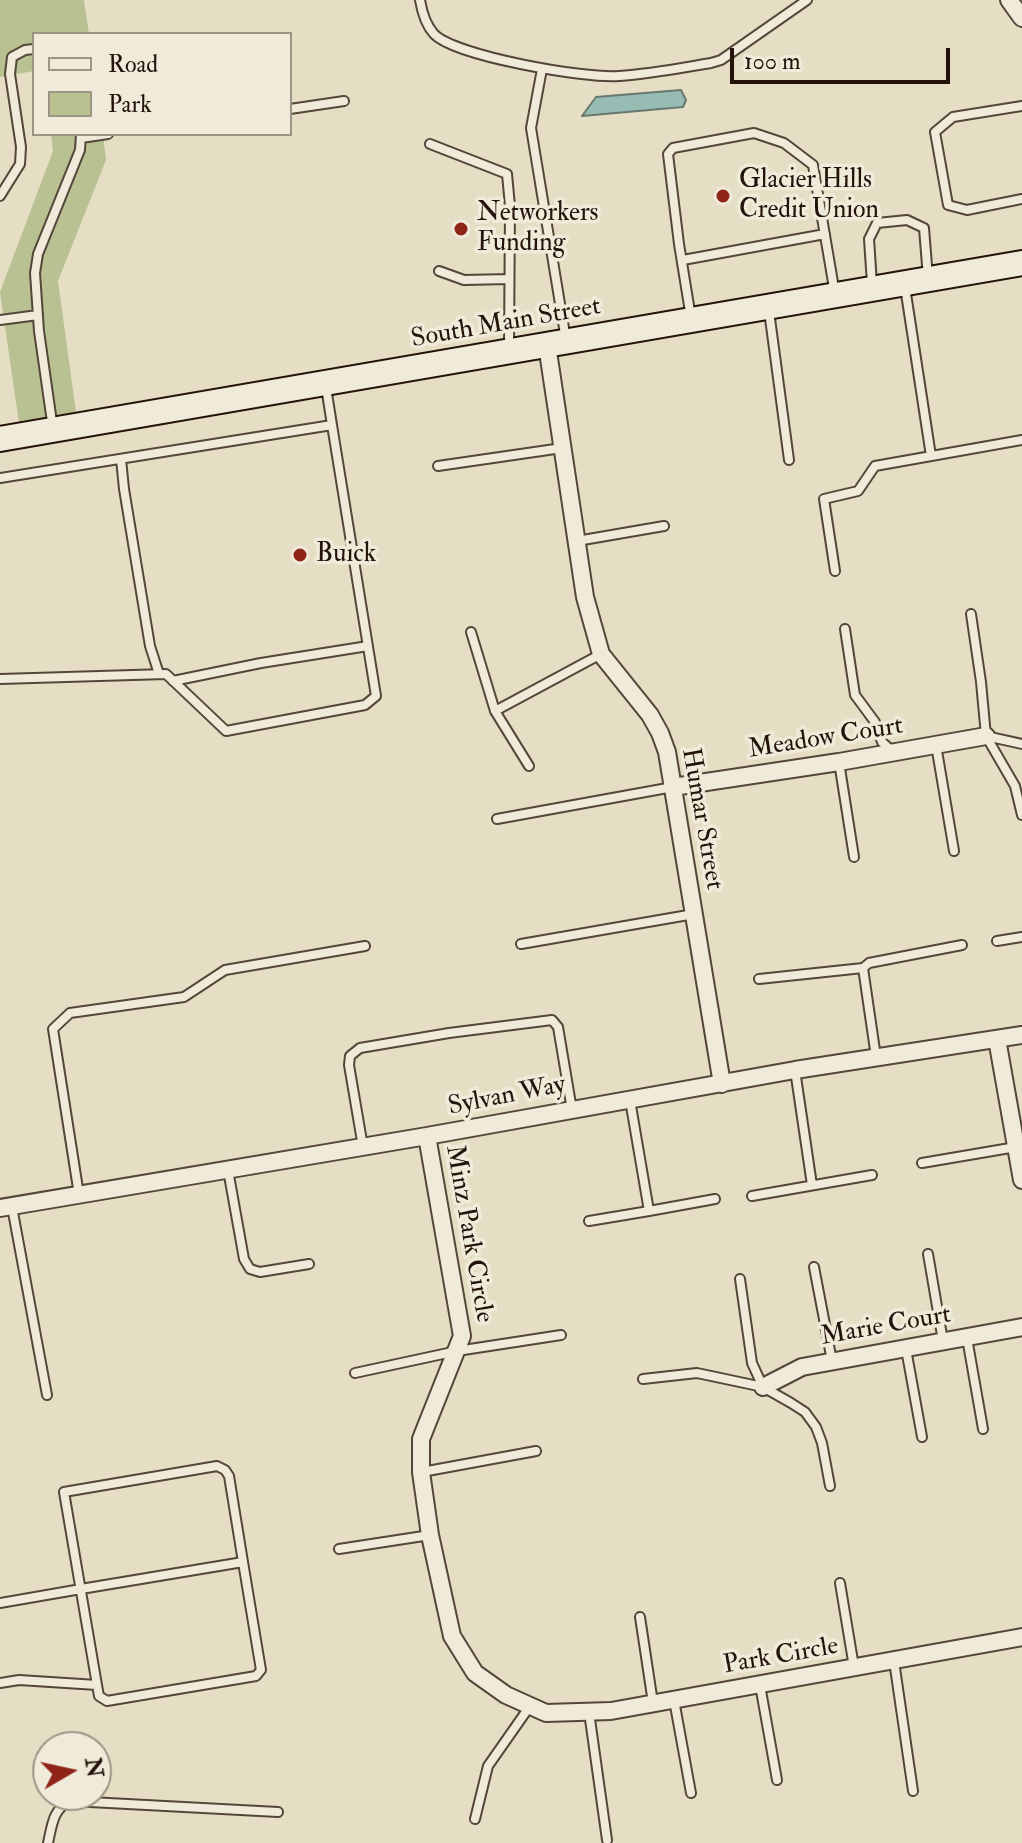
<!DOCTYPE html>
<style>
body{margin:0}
#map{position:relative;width:1022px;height:1843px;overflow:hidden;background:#e6dec4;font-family:"IM FELL Double Pica",serif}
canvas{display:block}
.legend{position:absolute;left:32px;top:32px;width:260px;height:104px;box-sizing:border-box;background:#efead9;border:2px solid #9d9486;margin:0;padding:10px 14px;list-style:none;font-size:24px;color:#231309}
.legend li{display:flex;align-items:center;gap:16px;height:40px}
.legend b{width:40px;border:2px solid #9d9486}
.north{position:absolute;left:32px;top:1731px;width:80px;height:80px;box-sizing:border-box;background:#efead9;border:2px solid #9d9486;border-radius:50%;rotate:81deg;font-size:22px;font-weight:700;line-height:32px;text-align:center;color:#231309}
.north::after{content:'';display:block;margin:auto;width:28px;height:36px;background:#8f2418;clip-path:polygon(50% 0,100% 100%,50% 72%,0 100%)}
.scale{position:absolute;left:730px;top:48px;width:220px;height:36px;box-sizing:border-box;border:4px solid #231309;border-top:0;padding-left:10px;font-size:24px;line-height:28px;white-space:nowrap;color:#231309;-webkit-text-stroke:6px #efead9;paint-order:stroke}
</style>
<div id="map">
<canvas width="1022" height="1843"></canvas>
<ul class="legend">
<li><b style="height:10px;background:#efead9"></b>Road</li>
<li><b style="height:22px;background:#b9c091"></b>Park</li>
</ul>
<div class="north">N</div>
<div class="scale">100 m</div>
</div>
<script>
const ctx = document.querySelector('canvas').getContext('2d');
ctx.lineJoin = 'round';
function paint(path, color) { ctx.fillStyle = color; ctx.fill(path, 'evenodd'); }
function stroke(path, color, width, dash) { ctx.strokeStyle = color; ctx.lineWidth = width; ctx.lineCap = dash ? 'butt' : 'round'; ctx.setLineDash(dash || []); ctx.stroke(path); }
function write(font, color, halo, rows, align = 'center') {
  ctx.font = font + ' "IM FELL Double Pica",serif'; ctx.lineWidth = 7; ctx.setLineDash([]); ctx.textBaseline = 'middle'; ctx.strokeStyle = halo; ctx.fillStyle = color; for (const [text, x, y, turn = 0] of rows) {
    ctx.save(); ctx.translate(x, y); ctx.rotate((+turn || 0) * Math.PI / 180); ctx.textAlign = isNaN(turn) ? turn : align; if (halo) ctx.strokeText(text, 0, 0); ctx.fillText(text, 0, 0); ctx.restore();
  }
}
const green = new Path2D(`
 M0,0H84L89,34H34V71L0,77Z
 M51,134H103L106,160L58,281L76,412L19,423L0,292L53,151Z`);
const water = new Path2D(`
 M681,90L686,100L683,107L582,116L596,97Z`);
const service = new Path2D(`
 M420,0C422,12 425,24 434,34C455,56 586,79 619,76C650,74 681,68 711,63L721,60L807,0
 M542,69L531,128L566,340
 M1022,106L953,117L935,132L948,205L967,210L1022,199
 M290,109L344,101
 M81,138L108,134
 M430,144L507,174L510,206L509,347
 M0,196L20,164L21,147L10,74L12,57L25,50L34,49
 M683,260L825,234
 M439,271L464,280L509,279
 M872,284L869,239L877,223L907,220L924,228L928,278
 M905,287L931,456
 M769,311L789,460
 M691,318L679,244L668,154L673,148L754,133L784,143L813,165L835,294
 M0,320L38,315
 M53,429L39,331L35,273L38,254L80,150L81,134
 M121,459L124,489L150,646L159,674
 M438,466L562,448
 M0,478L332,425L326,387
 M577,541L664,526
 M835,571L824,499L858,491L875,466L1022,440
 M971,614L981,682L986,736L1015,786L1022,815
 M845,629L855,695L875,722L882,742L893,752
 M471,632L495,711
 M0,679L166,674L226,731L365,705L376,696L332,425
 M173,681L261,663L368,646
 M986,736L1022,744
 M936,745L954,851
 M839,762L854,857
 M529,766L495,711L601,654
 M497,819L673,787
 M997,941L1022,937
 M521,944L694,914
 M759,979L863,968
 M876,1057L863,968L869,963L962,945
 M795,1070L812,1185
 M630,1100L649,1211L715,1199
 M363,1147L349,1065L350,1056L360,1048L449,1033L552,1020L558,1027L572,1110
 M922,1163L1016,1147
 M228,1170L244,1259L250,1269L260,1272L309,1264
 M79,1195L53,1029L70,1013L184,997L225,970L365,946
 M752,1196L872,1175
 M12,1207L47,1395
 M589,1221L649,1211
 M928,1254L943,1341
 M814,1267L832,1361
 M740,1279L752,1363L763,1387
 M967,1338L983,1429
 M906,1349L922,1437
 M355,1373L457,1351L561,1335
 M643,1379L697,1373L763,1387L791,1403L805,1412L816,1427L822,1443L830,1486
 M422,1472L536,1451
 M339,1549L430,1535
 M840,1583L854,1667
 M0,1603L81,1589L243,1562L229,1476L225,1470L217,1466L64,1492L97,1685L99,1696L107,1701L256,1676L261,1670L243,1562
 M640,1617L653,1703
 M894,1661L913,1791
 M0,1683L19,1680L97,1685
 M760,1685L777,1780
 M674,1700L691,1793
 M589,1712L607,1840
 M475,1819L488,1766L530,1706
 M48,1843C52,1825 53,1808 71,1801L278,1812`);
const minor = new Path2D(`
 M1009,0L1022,18
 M547,345L585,597L601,654L650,715L660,733L667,752L722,1084
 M673,787L839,762L986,736
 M997,1039L1022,1180
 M427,1136L462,1336L421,1439V1472L430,1535L452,1636L475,1673L506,1695L546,1713L611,1711L1022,1637
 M0,1208L427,1136L795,1070L1022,1035
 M763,1387L802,1367L1022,1327`);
const secondary = new Path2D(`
 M0,439L1022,263`);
const markers = [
 [723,196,8,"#8f2418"],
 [461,229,8,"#8f2418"],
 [300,555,8,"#8f2418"]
];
const poiNames = [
 ["Glacier Hills",739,181],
 ["Credit Union",739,211],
 ["Networkers",477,214],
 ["Funding",477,244],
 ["Buick",316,555]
];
const streetNames = [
 ["South Main Street",506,324,-10],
 ["Meadow Court",826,739,-9],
 ["Humar Street",701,819,80],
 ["Sylvan Way",507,1097,-11],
 ["Minz Park Circle",468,1234,80],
 ["Marie Court",886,1327,-10],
 ["Park Circle",781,1657,-10]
];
paint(green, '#b9c091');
paint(water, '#96bcb3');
stroke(water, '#68786f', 2);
stroke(service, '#544638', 12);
stroke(minor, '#544638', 20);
stroke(secondary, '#231309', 28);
stroke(service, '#efead9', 8);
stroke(minor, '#efead9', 16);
stroke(secondary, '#efead9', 24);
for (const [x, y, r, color] of markers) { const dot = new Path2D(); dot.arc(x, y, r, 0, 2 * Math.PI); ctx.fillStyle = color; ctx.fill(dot); stroke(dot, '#efead9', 3); }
write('26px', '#231309', '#efead9', poiNames, 'left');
write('26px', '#231309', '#efead9', streetNames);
</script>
